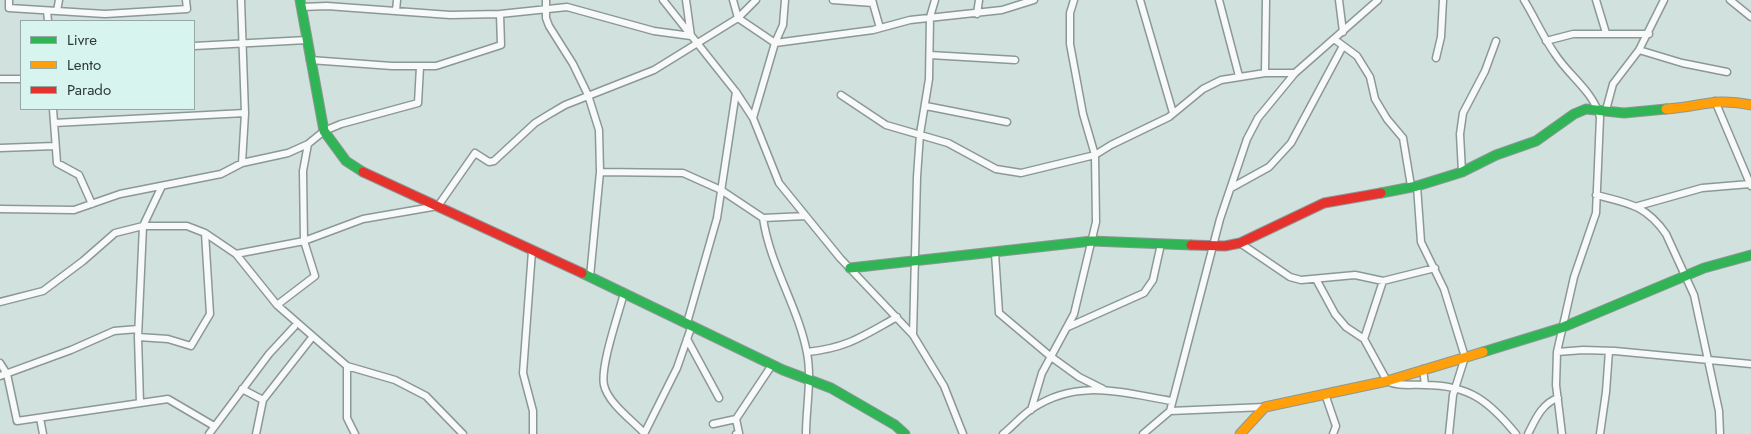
<!DOCTYPE html>
<style>
body{margin:0}
#map{position:relative;width:1751px;height:434px;overflow:hidden;background:#d1e1de;font-family:Jost,sans-serif}
canvas{display:block}
.legend{position:absolute;left:20px;top:20px;width:175px;height:90px;box-sizing:border-box;background:#d8f4ee;border:1px solid #94a9a4;margin:0;padding:6px 9px;list-style:none;font-size:15px;color:#2d3836}
.legend li{display:flex;align-items:center;gap:10px;height:25px}
.legend b{width:25px;border:1px solid #94a9a4}
</style>
<div id="map">
<canvas width="1751" height="434"></canvas>
<ul class="legend">
<li><b style="height:6px;background:#30b455"></b>Livre</li>
<li><b style="height:6px;background:#ff9f0a"></b>Lento</li>
<li><b style="height:6px;background:#e5322d"></b>Parado</li>
</ul>
</div>
<script>
const ctx = document.querySelector('canvas').getContext('2d');
ctx.lineJoin = 'round';
function stroke(path, color, width, dash) { ctx.strokeStyle = color; ctx.lineWidth = width; ctx.lineCap = dash ? 'butt' : 'round'; ctx.setLineDash(dash || []); ctx.stroke(path); }
const street = new Path2D(`
 M9,0V8L105,14L187,9L186,0
 M241,0L245,113L242,163
 M546,0V18L549,26L573,64L588,95L599,130L600,172L590,277
 M663,0L736,92L753,118L779,183L840,258L913,335L944,386L963,434
 M733,0L738,18L775,43L873,30L910,20L1002,10L1034,0
 M833,0L873,3
 M872,0L880,28
 M1140,0L1173,113
 M1219,0L1239,76
 M1339,0L1343,32
 M1524,0C1535,18 1543,37 1555,54C1569,76 1593,91 1600,117L1596,213L1574,277L1557,352L1556,385L1562,434
 M1596,0L1606,33
 M1730,0L1751,17
 M301,7L327,6L450,15L500,14L567,7L654,31L691,36L686,0
 M47,11L48,21
 M57,11L59,0
 M396,11L397,0
 M977,14L979,0
 M1334,39L1357,56L1370,77L1375,99L1387,119L1403,138L1411,186
 M1546,41L1573,34H1649
 M194,46L307,40
 M1639,50L1682,63L1727,72
 M930,55L1015,60
 M1436,58L1441,37L1443,0
 M310,60L392,66H436L501,45L500,14
 M1265,73L1266,0
 M0,79H21
 M841,95L886,125L948,143L996,169L1021,173L1095,155L1111,145L1169,117L1203,89L1221,80L1265,73H1295
 M1715,101L1751,186
 M926,106L1007,122
 M53,109L57,163L79,175L92,204
 M1606,110L1613,84L1639,50L1664,0
 M753,118L775,43L783,25L785,0
 M54,123L245,113
 M0,148L55,146
 M600,172L683,173L721,190L763,218L806,216
 M1462,172L1460,134L1463,113L1485,71L1496,41
 M1417,186L1421,242L1444,289L1465,357L1453,395L1449,434
 M1231,188L1269,167L1291,143L1343,46
 M1596,195C1628,203 1646,205 1666,234L1694,295L1719,411L1720,434
 M1638,206L1702,188L1750,184
 M0,209L74,210L120,194L221,174L242,163L288,153L308,144L324,131L341,124L418,103L420,67
 M763,218C770,266 798,306 807,353C812,379 806,408 806,434
 M1240,243L1290,277L1301,280L1355,275L1383,281L1435,268
 M532,251L523,373L533,411V434
 M995,253L999,313L1050,356L1079,377L1103,389
 M236,254L304,241L363,219L438,206L475,153L489,162L494,161L535,123L548,115L565,105L654,70L738,18L756,0
 M1316,279L1335,314L1346,327L1364,339L1387,381C1398,387 1413,384 1425,385C1469,385 1489,401 1516,434
 M624,293C619,313 600,366 604,385C608,403 632,420 644,433
 M0,302L43,291L83,261L115,233L143,226H187L205,233L236,254L277,305L347,366L395,380L426,396L463,434
 M277,305L315,276L304,241L303,171L308,144
 M687,323L717,218L736,92
 M1068,327L1144,293L1153,280L1161,244
 M913,335L917,177L920,134L929,79L930,17L935,0
 M138,337L168,339L191,346L210,314L205,233
 M687,339L719,398
 M1364,339L1383,281
 M807,352C847,348 863,336 897,317
 M1557,352L1583,350L1615,351L1751,364
 M0,363L7,374L17,421L168,399L214,426
 M347,366V418L355,434
 M1423,369L1425,385
 M0,376L71,350L114,331L138,329
 M242,389L263,400
 M1325,394L1336,426L1333,434
 M140,403L138,337L143,226L161,188
 M1031,410L1042,373L1074,314L1096,222L1095,155L1083,114L1070,44V13L1074,0
 M1170,411L1265,407
 M40,418L43,434
 M736,419L739,433L736,434
 M713,424L736,419L772,365
 M209,434L269,354L294,327
 M256,434L263,400L310,340
 M644,434L677,368L692,325
 M1003,434C1013,426 1022,415 1033,408C1078,378 1123,393 1172,401
 M1143,434L1170,411L1220,219L1247,139L1258,118L1295,73L1378,0
 M1528,434C1535,420 1542,403 1558,398
 M1600,434L1606,392L1609,351`);
const fast = new Path2D(`
 M300,0L324,131L346,161L363,172
 M1381,193L1417,186L1462,172L1496,155L1536,141L1574,114L1586,109L1624,113L1666,109
 M850,268L1092,241L1191,245
 M582,273L783,370L831,388L895,425L905,434
 M1483,352L1561,328L1704,268L1751,255`);
const slow = new Path2D(`
 M1666,109C1700,107 1715,97 1751,105
 M1240,434L1265,407L1387,381L1483,352`);
const jam = new Path2D(`
 M363,172L582,273
 M1191,245L1225,246L1240,243L1324,203L1381,193`);
stroke(street, '#8c9896', 9);
stroke(fast, '#8c9896', 11);
stroke(slow, '#8c9896', 11);
stroke(jam, '#8c9896', 11);
stroke(street, '#f8fafa', 6);
stroke(fast, '#30b455', 9);
stroke(slow, '#ff9f0a', 9);
stroke(jam, '#e5322d', 9);
</script>
